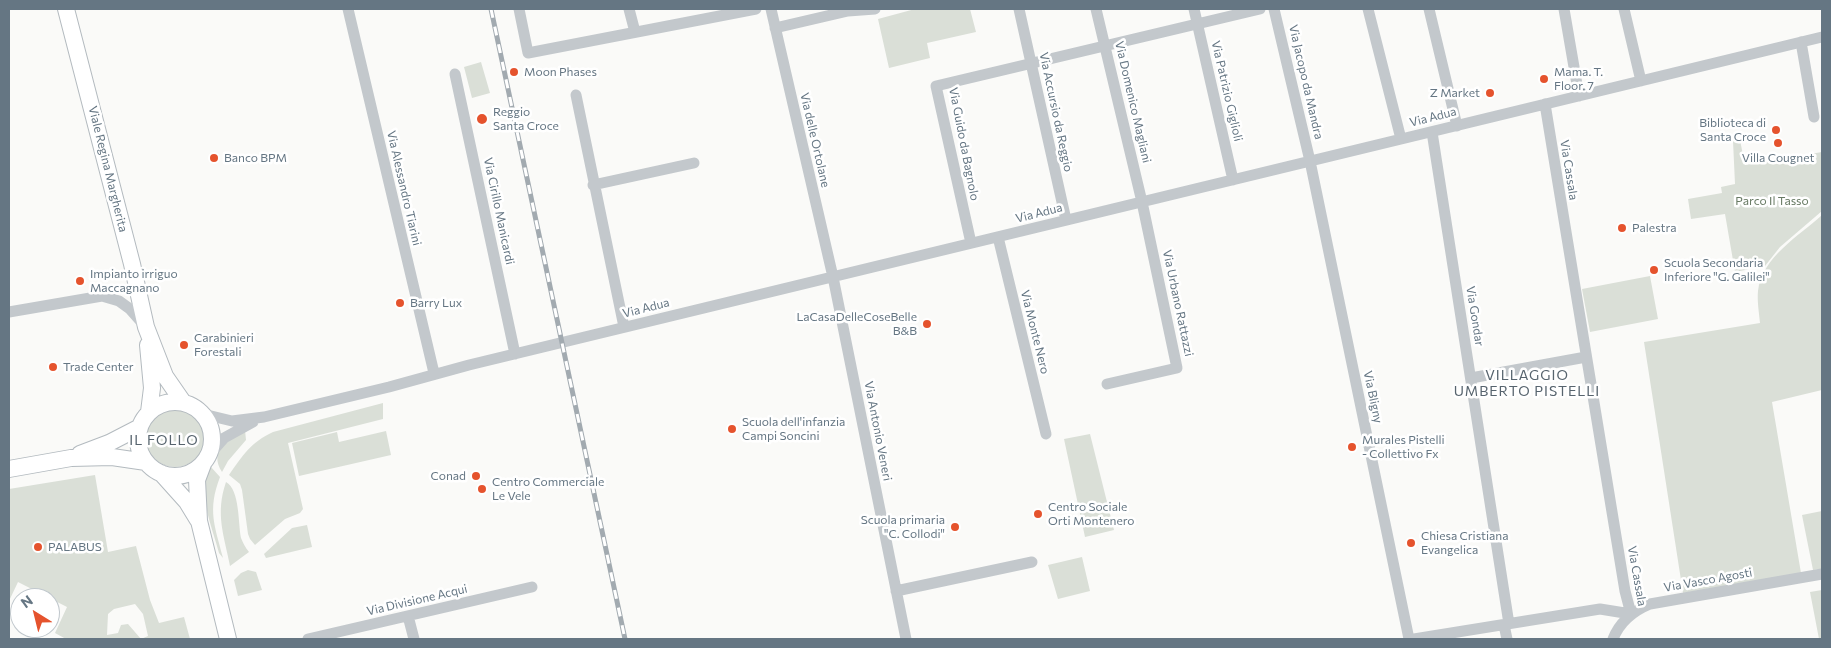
<!DOCTYPE html>
<style>
body{margin:0}
#map{position:relative;width:1831px;height:648px;overflow:hidden;background:#fafaf8;font-family:Commissioner,sans-serif}
canvas{display:block}
.frame{position:absolute;inset:0;border:10px solid #657683;pointer-events:none}
.north{position:absolute;left:10px;top:588px;width:50px;height:50px;box-sizing:border-box;background:#fff;border:1px solid #c1c8cd;border-radius:50%;rotate:324deg;font-size:14px;font-weight:700;line-height:20px;text-align:center;color:#657683}
.north::after{content:'';display:block;margin:auto;width:18px;height:22px;background:#e5532d;clip-path:polygon(50% 0,100% 100%,50% 72%,0 100%)}
</style>
<div id="map">
<canvas width="1831" height="648"></canvas>
<div class="frame"></div>
<div class="north">N</div>
</div>
<script>
const ctx = document.querySelector('canvas').getContext('2d');
ctx.lineJoin = 'round';
function paint(path, color) { ctx.fillStyle = color; ctx.fill(path, 'evenodd'); }
function stroke(path, color, width, dash) { ctx.strokeStyle = color; ctx.lineWidth = width; ctx.lineCap = dash ? 'butt' : 'round'; ctx.setLineDash(dash || []); ctx.stroke(path); }
function write(font, color, halo, rows, align = 'center') {
  ctx.font = font + ' Commissioner,sans-serif'; ctx.lineWidth = 5; ctx.setLineDash([]); ctx.textBaseline = 'middle'; ctx.strokeStyle = halo; ctx.fillStyle = color; for (const [text, x, y, turn = 0] of rows) {
    ctx.save(); ctx.translate(x, y); ctx.rotate((+turn || 0) * Math.PI / 180); ctx.textAlign = isNaN(turn) ? turn : align; if (halo) ctx.strokeText(text, 0, 0); ctx.fillText(text, 0, 0); ctx.restore();
  }
}
const green = new Path2D(`
 M915,9H970L976,32L927,43L930,58L889,68L878,19Z
 M481,62L490,93L472,98L464,67Z
 M1740,140L1745,165L1822,152V211L1780,247L1765,266L1735,272L1725,214L1691,219L1688,199L1722,193L1721,187L1735,184L1733,141Z
 M1822,215V390L1772,402L1801,573L1683,593L1644,342L1760,323C1759,312 1757,301 1758,291C1762,257 1799,236 1822,215Z
 M1650,276L1658,319L1590,332L1582,289Z
 M383,403V419L288,443L303,509L300,513L285,519L255,545L250,539L248,534L242,490L240,484L229,475C243,455 251,442 273,432Z
 M145 437a30 30 0 1 1 60 0a30 30 0 1 1-60 0Z
 M245,430L246,440L228,461L222,472C208,450 229,441 245,430Z
 M386,431L391,455L299,476L292,443L337,432L339,442Z
 M1090,434L1114,530L1085,537L1064,439Z
 M211,467L220,477C207,511 215,526 223,558L219,553C213,529 195,489 211,467Z
 M95,475L108,552L136,546L150,600L159,623L184,617L190,639H66L55,633L67,607L18,582L9,601V489ZM135,604L143,614L148,636L141,639L128,624L121,625L118,633L107,635L108,614L114,609Z
 M226,482C240,490 238,523 241,538C243,543 245,547 249,552L230,566C224,535 215,514 226,482Z
 M1822,511V569L1813,570L1802,515Z
 M307,525L312,547L266,558L264,554L292,528Z
 M1082,557L1090,591L1058,599L1048,565Z
 M248,570L256,572L262,590L238,596L234,580L241,573Z
 M1822,590V639H1819L1810,592Z`);
const street = new Path2D(`
 M348,9L434,373
 M519,9L528,53L756,9
 M629,9L635,32
 M771,9L833,277L906,639
 M1019,9L1066,220
 M1096,9L1142,202L1177,368L1107,384
 M1194,9L1233,180
 M1274,9L1310,161L1409,639
 M1368,9L1401,139
 M1429,9L1457,126
 M1564,9L1579,96
 M1624,9L1641,81
 M775,28L848,11L875,9
 M1801,42L1814,117
 M455,74L515,354
 M576,95L624,327
 M1432,132L1509,624
 M593,185L694,163
 M998,237L1046,434
 M971,243L936,86L1260,9
 M9,312L102,296L119,301L130,309L145,326
 M1471,378L1586,357
 M203,414L232,421L264,417L389,387L469,365L1822,37
 M209,455L224,438L253,422
 M896,591L1032,562
 M408,616L414,639
 M1504,625L1507,639
 M308,639L532,587
 M1414,639L1600,609L1631,614L1625,591L1545,104
 M1613,639C1620,621 1633,611 1650,604L1822,574`);
const secondary = new Path2D(`
 M66,9L132,264L146,327L165,376L183,402
 M148,345L152,388L149,412
 M138 439a37 37 0 1 1 74 0a37 37 0 1 1-74 0Z
 M80,454L109,443L140,427
 M203,464L197,480L199,521L228,639
 M9,469L71,458L112,457L146,462
 M161,473L187,502L198,520`);
const rail = new Path2D(`
 M491,9L625,639`);
const markers = [
 [514,72,5,"#e5532d"],
 [1544,79,5,"#e5532d"],
 [1490,93,5,"#e5532d"],
 [482,119,6,"#e5532d"],
 [1776,130,5,"#e5532d"],
 [1778,143,5,"#e5532d"],
 [214,158,5,"#e5532d"],
 [1622,228,5,"#e5532d"],
 [1654,270,5,"#e5532d"],
 [80,281,5,"#e5532d"],
 [400,303,5,"#e5532d"],
 [927,324,5,"#e5532d"],
 [184,345,5,"#e5532d"],
 [53,367,5,"#e5532d"],
 [732,429,5,"#e5532d"],
 [1352,447,5,"#e5532d"],
 [476,476,5,"#e5532d"],
 [482,489,5,"#e5532d"],
 [1038,514,5,"#e5532d"],
 [955,527,5,"#e5532d"],
 [1411,543,5,"#e5532d"],
 [38,547,5,"#e5532d"]
];
const poiNames = [
 ["Moon Phases",524,72],
 ["Mama. T.",1554,72],
 ["Floor. 7",1554,86],
 ["Z Market",1480,93,"right"],
 ["Reggio",493,112],
 ["Santa Croce",493,126],
 ["Biblioteca di",1766,123,"right"],
 ["Santa Croce",1766,137,"right"],
 ["Banco BPM",224,158],
 ["Villa Cougnet",1778,158,"center"],
 ["Palestra",1632,228],
 ["Scuola Secondaria",1664,263],
 ["Inferiore \"G. Galilei\"",1664,277],
 ["Impianto irriguo",90,274],
 ["Maccagnano",90,288],
 ["Barry Lux",410,303],
 ["LaCasaDelleCoseBelle",917,317,"right"],
 ["B&B",917,331,"right"],
 ["Carabinieri",194,338],
 ["Forestali",194,352],
 ["Trade Center",63,367],
 ["Scuola dell'infanzia",742,422],
 ["Campi Soncini",742,436],
 ["Murales Pistelli",1362,440],
 ["- Collettivo Fx",1362,454],
 ["Conad",466,476,"right"],
 ["Centro Commerciale",492,482],
 ["Le Vele",492,496],
 ["Centro Sociale",1048,507],
 ["Orti Montenero",1048,521],
 ["Scuola primaria",945,520,"right"],
 ["\"C. Collodi\"",945,534,"right"],
 ["Chiesa Cristiana",1421,536],
 ["Evangelica",1421,550],
 ["PALABUS",48,547]
];
const streetNames = [
 ["Via Jacopo da Mandra",1306,82,77],
 ["Via Patrizio Giglioli",1227,91,77],
 ["Via Domenico Magliani",1133,102,77],
 ["Via Accursio da Reggio",1056,112,78],
 ["Via Adua",1433,117,-14],
 ["Via delle Ortolane",815,140,77],
 ["Via Guido da Bagnolo",964,144,79],
 ["Viale Regina Margherita",108,169,76],
 ["Via Cassala",1569,170,81],
 ["Via Alessandro Tiarini",404,188,77],
 ["Via Cirillo Manicardi",499,211,78],
 ["Via Adua",1039,213,-14],
 ["Via Urbano Rattazzi",1178,303,78],
 ["Via Adua",646,308,-14],
 ["Via Gondar",1475,316,81],
 ["Via Monte Nero",1035,332,76],
 ["Via Bligny",1373,397,78],
 ["Via Antonio Veneri",878,431,79],
 ["Via Cassala",1637,576,80],
 ["Via Vasco Agosti",1708,580,-10],
 ["Via Divisione Acqui",417,600,-13]
];
const parkNames = [
 ["Parco Il Tasso",1772,201]
];
const neighbourhoodNames = [
 ["VILLAGGIO",1527,375],
 ["UMBERTO PISTELLI",1527,391],
 ["IL FOLLO",164,440]
];
paint(green, '#dadfd7');
stroke(secondary, '#b3babf', 18);
stroke(street, '#c3c8cc', 11);
stroke(secondary, '#fff', 16);
stroke(rail, '#a2aab0', 5);
stroke(rail, '#fff', 3, [9]);
for (const [x, y, r, color] of markers) { const dot = new Path2D(); dot.arc(x, y, r, 0, 2 * Math.PI); ctx.fillStyle = color; ctx.fill(dot); stroke(dot, '#fff', 2); }
write('12px', '#657683', '#fff', poiNames, 'left');
write('12px', '#657683', '#fff', streetNames);
write('12px', '#687a64', '#fff', parkNames);
ctx.letterSpacing = '1px';
write('14px', '#57646e', '#fff', neighbourhoodNames);
ctx.letterSpacing = '0px';
</script>
